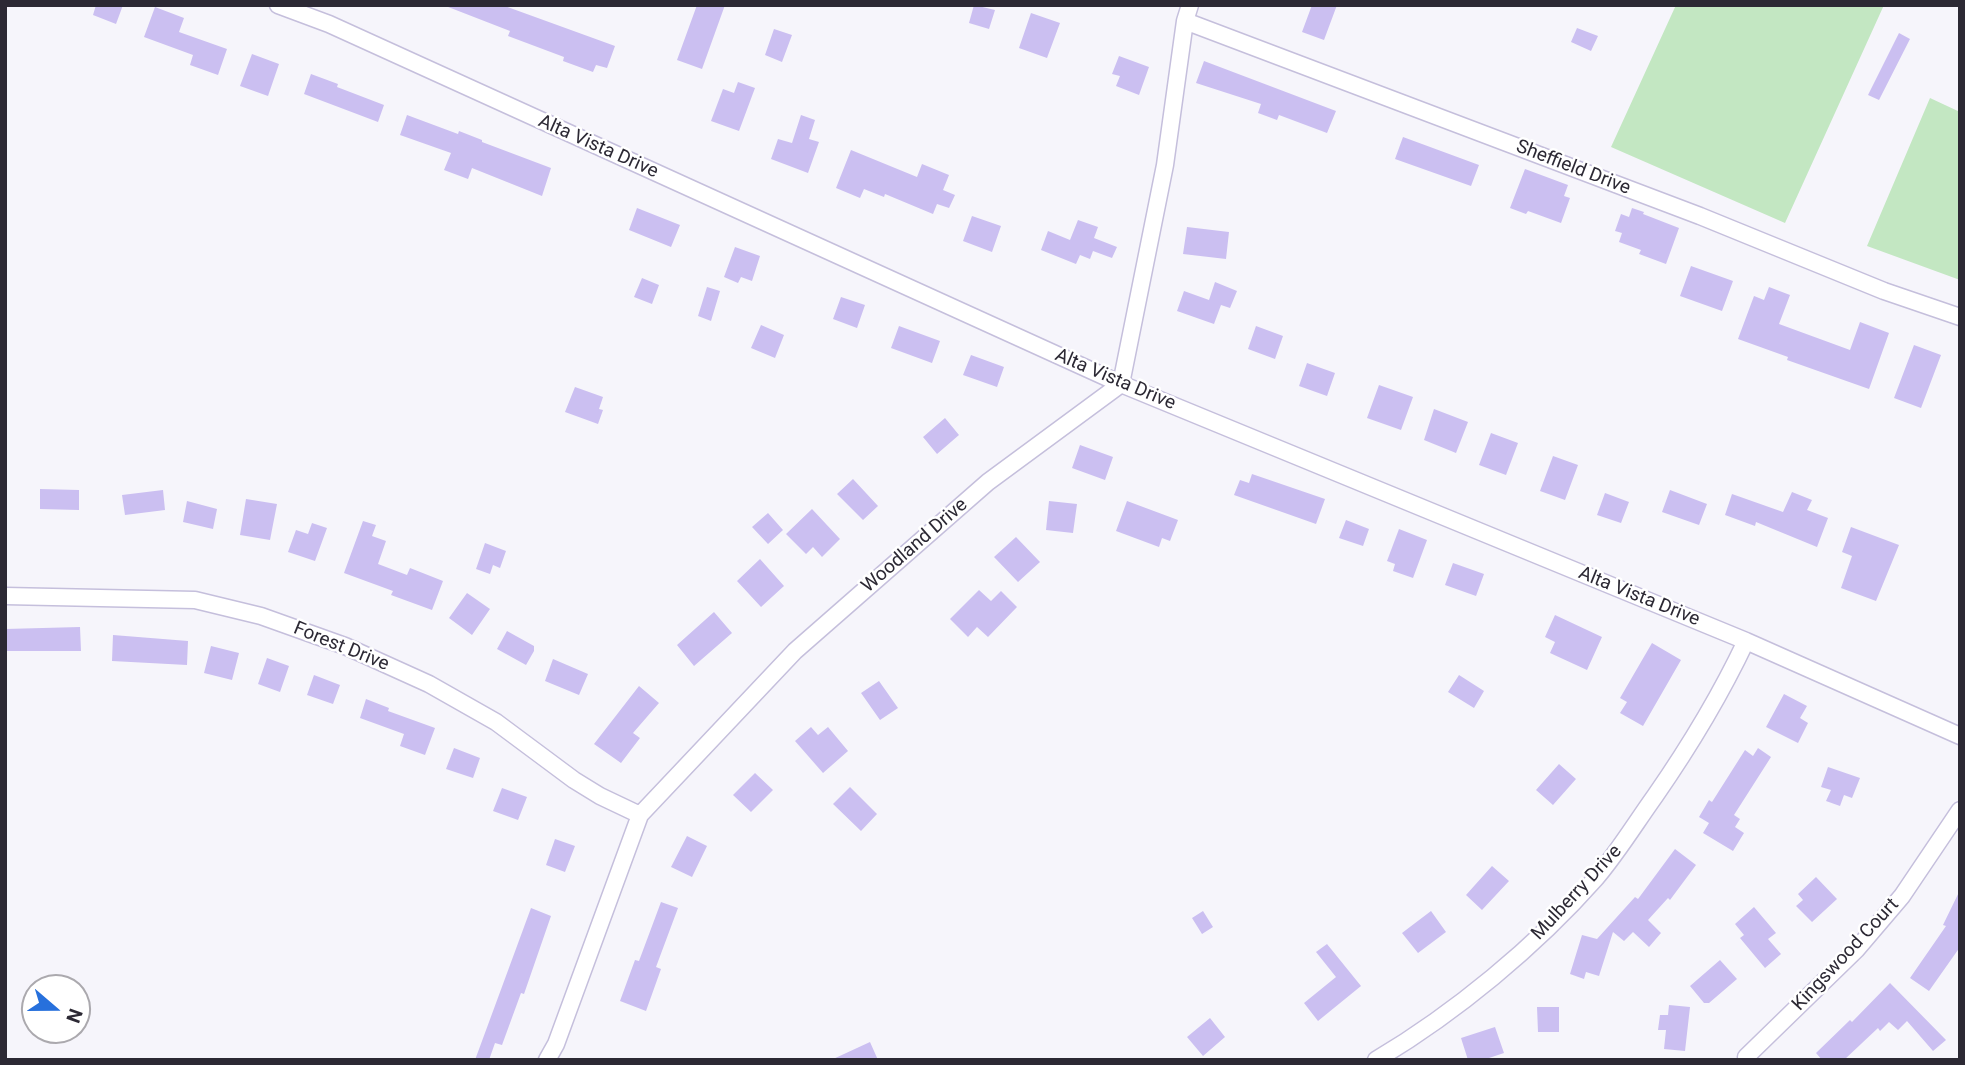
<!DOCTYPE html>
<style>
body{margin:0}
#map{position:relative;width:1965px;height:1065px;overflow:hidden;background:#f6f5fb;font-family:Roboto,sans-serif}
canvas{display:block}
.frame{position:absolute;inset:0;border:7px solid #2c2934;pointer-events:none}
.north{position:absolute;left:21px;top:974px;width:70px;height:70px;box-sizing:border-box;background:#fff;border:2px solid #aba9ae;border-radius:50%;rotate:110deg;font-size:19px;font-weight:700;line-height:28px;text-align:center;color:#2c2934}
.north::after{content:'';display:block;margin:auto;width:24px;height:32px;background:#2770dc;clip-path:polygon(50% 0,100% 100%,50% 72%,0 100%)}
</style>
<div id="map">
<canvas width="1965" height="1065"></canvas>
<div class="frame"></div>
<div class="north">N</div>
</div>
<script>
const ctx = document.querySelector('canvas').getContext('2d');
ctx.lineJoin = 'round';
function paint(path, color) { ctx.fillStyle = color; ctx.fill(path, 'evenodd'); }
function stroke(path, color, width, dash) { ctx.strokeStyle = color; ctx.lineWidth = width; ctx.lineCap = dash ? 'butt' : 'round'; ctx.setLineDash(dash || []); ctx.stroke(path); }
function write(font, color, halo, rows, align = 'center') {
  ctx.font = font + ' Roboto,sans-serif'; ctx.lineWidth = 5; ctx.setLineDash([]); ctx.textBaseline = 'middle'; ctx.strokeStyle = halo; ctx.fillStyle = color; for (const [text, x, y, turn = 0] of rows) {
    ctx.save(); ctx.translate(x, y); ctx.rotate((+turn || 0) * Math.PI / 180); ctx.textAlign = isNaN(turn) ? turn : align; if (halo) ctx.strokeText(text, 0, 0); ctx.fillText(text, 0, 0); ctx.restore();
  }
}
const green = new Path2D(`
 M1676,5H1884L1785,223L1611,147Z
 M1930,98L1960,112V280L1867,246Z`);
const building = new Path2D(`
 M96,5H123L116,24L93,15Z
 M443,5H502L615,46L607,68L596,65L593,72L563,61L564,57L508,36L510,31Z
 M697,5H725L702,69L677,60Z
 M974,5L995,10L989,29L969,23Z
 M1312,5H1337L1324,40L1302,32Z
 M155,7L184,18L179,32L227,49L218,75L190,65L193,55L144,37Z
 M1031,13L1060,23L1047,58L1019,48Z
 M1577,28L1598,36L1591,51L1571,42Z
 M774,29L792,35L782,62L765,55Z
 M1899,33L1910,39L1879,100L1868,95Z
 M252,54L279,64L268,96L240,86Z
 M1119,56L1149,67L1139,95L1116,86L1120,76L1112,74Z
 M1204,61L1336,111L1327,133L1279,115L1277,120L1258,113L1261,104L1196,83Z
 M311,74L338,84L337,87L384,105L378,122L304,94Z
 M738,82L755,88L739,131L711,121L723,89L734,93Z
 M407,115L458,134L459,131L482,140V142L551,168L542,196L472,168L468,179L444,170L451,153L400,135Z
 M801,115L815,120L809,139L819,142L808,173L771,159L778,139L792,143Z
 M1403,137L1479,165L1471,186L1395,159Z
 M851,150L917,177L922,164L949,175L943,190L955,195L949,208L937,204L933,214L885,194L884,197L864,189L860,198L836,188Z
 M1525,169L1568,185L1564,196L1570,198L1561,223L1528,211L1526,214L1510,208Z
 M637,208L680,225L671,247L629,230Z
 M1632,208L1644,212L1643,214L1679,228L1666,264L1639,254L1641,250L1619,242L1622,233L1615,231L1621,214L1629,217Z
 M972,216L1001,226L992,252L963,241Z
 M1078,220L1098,227L1094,238L1117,247L1112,258L1093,251L1090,259L1080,255L1076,264L1041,250L1048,231L1070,240Z
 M1187,227L1229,232L1226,259L1183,254Z
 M735,247L760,256L752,281L741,277L738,283L724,277Z
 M1691,266L1733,281L1722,311L1680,296Z
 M642,278L659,285L652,304L634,297Z
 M1215,282L1237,291L1230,308L1221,305L1214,324L1177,311L1184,291L1209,300Z
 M707,287L720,291L711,321L698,316Z
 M1769,287L1790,295L1779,324L1850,350L1860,322L1889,333L1869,389L1787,360L1788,357L1738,339L1754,296L1764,300Z
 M841,297L865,305L857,328L833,319Z
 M761,325L784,335L775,358L751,348Z
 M899,326L940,341L932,363L891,348Z
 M1256,326L1283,336L1275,359L1248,349Z
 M1914,345L1941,355L1921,408L1894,398Z
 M971,355L1004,367L997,387L963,375Z
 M1307,363L1335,373L1327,396L1299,386Z
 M1379,385L1413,397L1401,430L1367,418Z
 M575,387L603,397L599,409L603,410L598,424L565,412Z
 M1434,409L1468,422L1456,453L1424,440Z
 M945,418L959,435L937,454L923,437Z
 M1491,433L1518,443L1506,475L1479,465Z
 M1080,445L1113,457L1105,480L1072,468Z
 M1553,456L1578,465L1565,500L1540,491Z
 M1252,474L1325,499L1316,524L1234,495L1240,480L1249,483Z
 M853,479L878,506L863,520L837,494Z
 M40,489L79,490V510L40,509Z
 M163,490L165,510L125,515L122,495Z
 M1670,490L1707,504L1699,525L1662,512Z
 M1792,492L1812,500L1807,510L1828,518L1817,547L1756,522L1755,526L1725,515L1732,494L1783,512Z
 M1605,493L1629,502L1621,523L1597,515Z
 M246,499L277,504L270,540L240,535Z
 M187,501L217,509L213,529L183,522Z
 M1049,501L1077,504L1073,533L1046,530Z
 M1127,501L1178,520L1170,541L1162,538L1159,547L1116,531Z
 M812,509L840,539L822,557L813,547L806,554L786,534Z
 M768,513L783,530L768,544L752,527Z
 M1346,520L1369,529L1363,546L1339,538Z
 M363,521L376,525L372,536L386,541L378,564L407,575L410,568L443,581L432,610L391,595L393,591L344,573Z
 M312,523L327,528L315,561L288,552L296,530L308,534Z
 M1851,527L1899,545L1876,601L1841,588L1852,556L1842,552Z
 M1399,529L1427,540L1413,578L1393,571L1395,564L1387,561Z
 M1016,537L1040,562L1018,582L994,557Z
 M485,543L506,551L500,568L493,565L490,574L476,569Z
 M760,559L784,586L761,607L737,581Z
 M1453,563L1484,574L1476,596L1445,585Z
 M979,590L991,601L1001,591L1017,607L988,637L977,627L968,637L950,619Z
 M467,593L490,609L472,635L449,618Z
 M714,612L732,633L694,666L677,645Z
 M1555,615L1602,637L1587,670L1550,653L1555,642L1545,637Z
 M80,627L81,651H5V629Z
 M507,631L534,646V651L526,665L497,649Z
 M113,635L188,641L187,665L112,661Z
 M1652,643L1681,660L1643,726L1620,713L1627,702L1620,698Z
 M211,646L239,653L232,680L204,673Z
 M267,658L289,666L280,692L258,684Z
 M553,659L588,674L579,695L545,681Z
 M314,675L340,685L333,704L307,695Z
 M1459,675L1484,691L1474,708L1448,692Z
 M879,681L898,708L880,720L861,693Z
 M639,686L659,703L633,733L640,738L621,763L594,744Z
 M1784,694L1807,706L1800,718L1808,723L1798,743L1766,727Z
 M366,699L389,708L388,711L435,728L425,755L400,746L404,734L360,718Z
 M811,727L818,735L828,727L848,751L823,773L795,741Z
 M454,748L480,758L473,778L446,769Z
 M1758,748L1771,757L1734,815L1740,819L1735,827L1744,833L1733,851L1703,833L1709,823L1699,817L1709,800L1712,802L1745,750L1753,756Z
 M1559,764L1576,779L1553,805L1536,790Z
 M1828,767L1860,778L1852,798L1844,795L1840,806L1826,801L1831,790L1821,787Z
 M755,773L773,790L751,812L733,795Z
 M850,787L877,814L861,831L833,804Z
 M502,788L527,797L518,820L493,811Z
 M687,836L707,846L692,877L671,867Z
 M555,839L575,846L565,872L546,865Z
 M1675,849L1696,865L1670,900L1668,898L1648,920L1661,933L1649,947L1633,932L1624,941L1613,932L1599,976L1586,972L1584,979L1570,974L1582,935L1597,939L1635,897L1638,899Z
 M1492,866L1509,881L1482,910L1466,895Z
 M1816,877L1837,899L1812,922L1796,906L1803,900L1798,894Z
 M1960,890V947L1929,991L1910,978L1946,926L1943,925Z
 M661,902L678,908L656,967L661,969L646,1011L620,1001L635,960L639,961Z
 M1754,907L1776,933L1768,939L1781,954L1765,968L1740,938L1744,935L1735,924Z
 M531,908L551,916L524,994L521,993L502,1045L495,1043L489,1060H475Z
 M1203,911L1213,927L1202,934L1192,918Z
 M1431,911L1446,932L1418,953L1402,933Z
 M1327,944L1361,986L1318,1021L1304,1003L1336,977L1316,952Z
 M1720,960L1737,979L1709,1003H1704L1690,986Z
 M1890,983L1946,1040L1933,1051L1907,1021L1898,1030L1889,1022L1880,1031L1878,1028L1844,1060H1822L1816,1053L1850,1020L1852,1022Z
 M1669,1005L1690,1007L1685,1051L1664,1049L1666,1030H1658L1660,1015H1668Z
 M1537,1007H1559V1032H1538Z
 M1210,1018L1225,1037L1203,1056L1187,1037Z
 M1495,1027L1504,1053L1483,1060H1468L1461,1038Z
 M870,1042L878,1060H831Z`);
const street = new Path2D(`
 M278,5L329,24L1121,384L1746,641L1960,736
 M1185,21L1700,216L1884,291L1960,317
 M5,596L195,600L261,616L345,646L429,684L496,722L574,780L600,796L640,815
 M1746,1057L1856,950L1902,896L1960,810
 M547,1060L556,1044L640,815L795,651L988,482L1121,384L1165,165L1185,21L1190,5
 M1376,1060C1455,1013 1535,947 1596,878C1618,852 1635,824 1655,796C1689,747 1720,696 1746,641`);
const streetNames = [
 ["Alta Vista Drive",598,147,24],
 ["Sheffield Drive",1573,168,21],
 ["Alta Vista Drive",1115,380,23],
 ["Woodland Drive",915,546,-41],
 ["Alta Vista Drive",1639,597,22],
 ["Forest Drive",341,647,22],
 ["Mulberry Drive",1577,893,-47],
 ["Kingswood Court",1846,955,-47]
];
paint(green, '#c3e7c2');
paint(building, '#cbbff1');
stroke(street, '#c5bfdc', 19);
stroke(street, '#fff', 16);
write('19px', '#2c2934', '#fff', streetNames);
</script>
